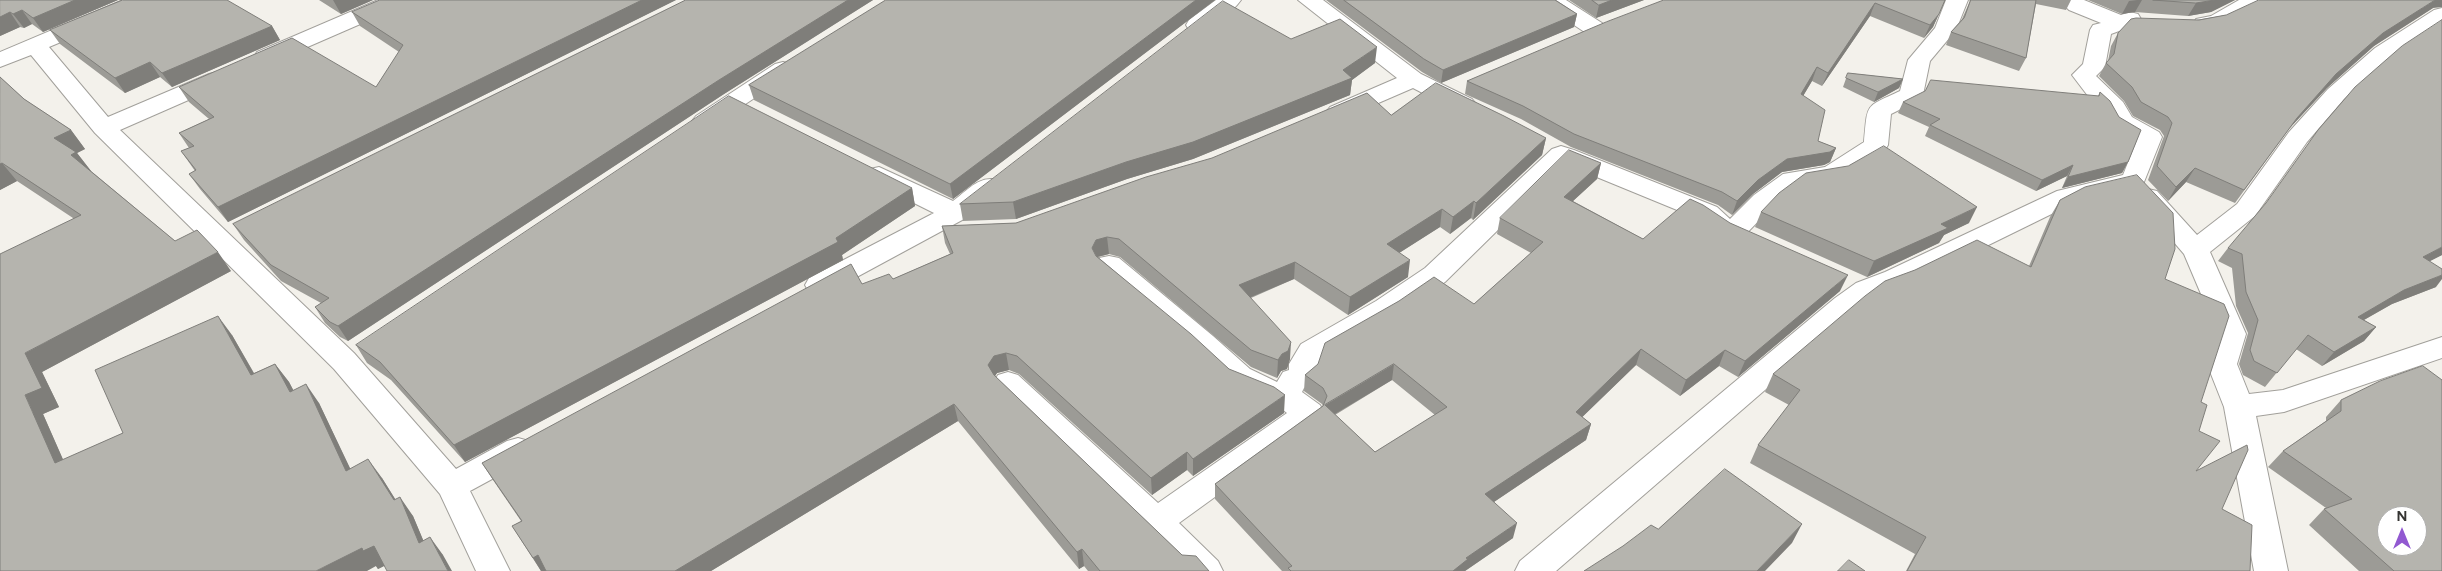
<!DOCTYPE html>
<style>
body{margin:0}
#map{position:relative;width:2442px;height:571px;overflow:hidden;background:#f3f1eb;font-family:Figtree,sans-serif}
canvas{display:block}
.north{position:absolute;left:2377px;top:506px;width:50px;height:50px;box-sizing:border-box;background:#fff;border:1px solid #aeaead;border-radius:50%;rotate:0deg;font-size:14px;font-weight:700;line-height:20px;text-align:center;color:#353432}
.north::after{content:'';display:block;margin:auto;width:18px;height:22px;background:#9259d1;clip-path:polygon(50% 0,100% 100%,50% 72%,0 100%)}
</style>
<div id="map">
<canvas width="2442" height="571"></canvas>
<div class="north">N</div>
</div>
<script>
const ctx = document.querySelector('canvas').getContext('2d');
ctx.lineJoin = 'round';
function stroke(path, color, width, dash) { ctx.strokeStyle = color; ctx.lineWidth = width; ctx.lineCap = dash ? 'butt' : 'round'; ctx.setLineDash(dash || []); ctx.stroke(path); }
function paint(path, color) { ctx.fillStyle = color; ctx.fill(path, 'evenodd'); }
const street = new Path2D(`
 M123,0H152L149,5L49,47L108,117L209,74L217,72L225,74L229,79L225,84L120,130L354,353L456,469L507,441L518,438L529,441L534,450L529,459L470,491L510,571H476L440,494L334,369L95,133L31,55L0,67V52Z
 M378,0H407L404,5L273,62L265,64L257,62L254,57L257,52Z
 M1216,0H1241C1232,13 1205,34 1189,30L1186,25L1189,20Z
 M1298,0H1323L1421,74L1472,99L1476,104L1472,109C1453,114 1430,96 1413,88L1346,117L1338,119L1330,117L1326,112L1330,107L1397,78Z
 M1541,0H1566L1602,23L1605,28L1602,33L1594,35L1586,33L1544,5Z
 M1946,0H1968L1956,30L1930,61L1923,95L1919,100L1891,114L1888,145L1885,150L1841,180L1799,187L1772,207L1743,237L1734,240L1725,237L1721,231L1723,227C1713,230 1707,225 1699,219L1565,164L1445,282L1396,315L1322,358C1314,373 1322,380 1304,388L1302,392L1320,405L1324,413L1320,421L1179,523L1218,561L1223,571H1184L998,391L993,383L998,375L1008,372L1018,375L1158,503L1287,413L1274,403L1271,397L1266,399L1230,385L1193,350L1099,272L1095,265L1099,258L1109,256L1119,258L1213,336L1250,369L1277,382L1283,372L1289,370V364L1301,344L1376,301L1425,268L1552,149L1561,146L1574,150L1717,207L1730,219L1754,195L1783,174L1825,167L1864,142C1868,102 1864,108 1900,91L1908,60L1935,28Z
 M2059,0H2084L2121,15L2130,12L2138,14L2141,19L2138,24L2111,34L2105,67L2096,76L2123,102L2132,117L2159,132L2162,137L2142,187L2074,203L1905,286L1876,297L1855,312L1556,571H1515L1520,561L1835,298L1856,283L1885,272L2057,191L2123,175L2137,140L2114,126L2105,111L2088,96L2072,75L2083,64L2090,30L2093,25L2101,23L2069,10Z
 M2239,0H2266L2263,5C2243,16 2220,34 2196,29L2193,24L2196,19L2211,16Z
 M2442,8V25L2391,58L2344,99L2307,142L2255,216L2210,252L2246,334L2237,364L2249,394L2283,390L2442,337V358L2284,412L2256,416L2288,571H2254L2224,407L2207,364L2218,334L2184,254L2135,197L2139,191L2148,189L2157,191L2197,235L2237,204L2289,132L2328,89L2375,48L2434,10Z
 M783,62L791,64L794,69L791,74L712,126L704,128L696,126L692,121L696,116L775,64Z
 M879,167L953,201C967,191 979,175 998,180L1002,186L998,192L964,219L829,292L819,295L809,292L805,285L809,278L934,213L870,181L866,175L870,169Z`);
const wall = new Path2D(`
 M0,0H118L43,32L32,24L24,28L20,27L0,36Z
 M319,0H373L341,14Z
 M380,0H676L228,222L200,189L189,174L195,171L181,151L189,148L179,133L209,119L189,102L179,87H376L399,52L360,26L352,12Z
 M686,0H873L724,94L348,341L340,337L325,323L315,307L321,303L281,281L244,240L233,224Z
 M886,0H1215L953,199L754,100L749,85Z
 M1326,0H1556L1577,14L1574,27L1441,83L1422,72Z
 M1569,0H1644L1596,18Z
 M1664,0H1945L1933,27L1924,38L1870,16L1822,86L1812,81L1803,96L1818,141L1836,148L1830,162L1824,165L1782,172L1753,194L1732,215L1718,205L1571,147L1521,119L1465,94L1467,81Z
 M1969,0H2071L2066,10L2036,4L2026,58L2019,71L1946,45L1951,32L1962,19L1970,1Z
 M2088,0H2235L2211,12L2188,16L2135,12L2122,14Z
 M2433,8L2374,46L2327,88L2287,131L2235,203L2186,182L2168,201L2148,180L2164,136L2160,130L2133,116L2124,101L2099,76L2106,63L2108,61L2111,46L2118,33L2226,15Z
 M272,26L280,40L172,87L160,77L125,93L60,44L50,30Z
 M1291,39L1375,63L1352,80L1350,95L1193,159L1127,179L1016,219L963,221L960,204Z
 M1848,73L1903,79L1899,88L1874,102L1843,87Z
 M0,77L24,99L71,130L85,149L77,153L91,171L175,241L231,271L42,372L59,407L43,414L63,460L123,433L232,335L254,373L275,364L289,382L293,390L319,403L350,469L382,478L395,499L413,516L423,540L443,555L384,566L378,569L376,566L0,571L73,218L17,181L0,190Z
 M2100,92L2128,162L2122,173L2062,188L2067,176L2036,191L1925,136L1929,127L1898,113L1903,102L2098,96Z
 M1391,115L1546,138L1542,155L1473,220L1471,218L1450,234L1440,227L1399,253L1408,277L1348,315L1294,279L1251,298L1290,359L1287,369L1281,371L1277,378L1251,367L1120,257L1109,254L1098,257L1229,369L1284,413L1193,476L1187,470L1152,495L1019,374L1009,370L997,373L995,376L1182,555L1209,571H1088L1084,566L1079,569L958,421L711,571H541L512,526L521,521L493,480L482,463L862,284L893,279L950,254L945,243L942,226L1016,223Z
 M1601,163L1597,179L1573,201L1643,239L1730,223L1840,291L1738,377L1719,366L1680,396L1636,365L1582,417L1591,424L1586,440L1494,502L1513,538L1465,571H1282L1215,499V484L1323,406L1322,404L1304,391L1305,375L1399,301L1474,304L1531,253L1497,234L1500,218ZM1392,380L1435,415L1375,452L1335,415Z
 M912,188L915,206L842,255L843,260L465,462L391,380L367,363L356,345Z
 M2060,200L2165,279L2201,402L2196,471L2222,509L2250,571H1906L1915,554L1750,463L1758,445L1789,405L1765,392L1773,374L2029,266L2050,217Z
 M1761,212L1969,223L1944,235L1939,243L1867,277L1755,227Z
 M2228,248L2442,255L2429,261L2436,287L2392,304L2364,320L2376,327L2364,341L2322,366L2296,349L2265,387L2243,375L2239,364L2248,333L2236,306L2232,268L2218,261Z
 M2341,400L2442,571H2359L2309,525L2324,509L2326,508L2268,467L2283,451L2326,421V417Z`);
const shadedWall = new Path2D(`
 M75,0H118L43,32L33,18Z
 M333,0H373L341,14Z
 M642,0H676L228,222L218,207Z
 M848,0H873L724,94L348,341L338,326L719,80Z
 M1196,0H1215L953,199L950,184Z
 M1612,0H1644L1596,18L1599,5Z
 M2137,0H2142L2135,12L2122,14L2129,1Z
 M2215,0H2235L2211,12L2188,16L2196,3Z
 M2435,0H2442V7L2433,8L2374,46L2327,88L2287,131L2235,203L2297,118L2336,74L2383,33Z
 M1875,3L1870,16L1822,86L1828,73Z
 M22,10L32,24L24,28L13,14Z
 M10,12L20,27L0,36V17Z
 M1577,14L1574,27L1441,83L1443,70Z
 M1939,14L1933,27L1924,38L1930,25Z
 M272,26L280,40L172,87L162,73Z
 M1377,47L1375,63L1352,80L1350,95L1193,159L1127,179L1016,219L1013,202L1126,162L1343,70Z
 M150,62L160,77L125,93L115,78Z
 M1817,67L1812,81L1796,108L1801,94Z
 M1903,79L1899,88L1874,102L1878,92Z
 M71,130L85,149L77,153L91,171L85,174L54,138Z
 M1546,138L1542,155L1473,220L1476,203Z
 M1836,148L1830,162L1824,165L1782,172L1753,194L1732,215L1737,201L1758,180L1787,159Z
 M2128,162L2122,173L2062,188L2068,177Z
 M2,163L17,181L0,190V164Z
 M1601,163L1597,179L1561,212L1564,197Z
 M2073,165L2067,176L2036,191L2042,180Z
 M2195,168L2186,182L2168,201L2176,187Z
 M912,188L915,206L842,255L843,260L465,462L454,445L836,238Z
 M1474,201L1471,218L1450,234L1453,217Z
 M1977,207L1969,223L1944,235L1939,243L1867,277L1874,261L1941,224Z
 M1442,209L1440,227L1385,262L1387,244Z
 M1107,237L1109,254L1097,257L1092,248L1096,240Z
 M2442,247V255L2411,271L2423,257Z
 M218,252L231,271L42,372L59,407L43,414L73,482L55,463L25,395V353Z
 M1410,260L1408,277L1348,315L1350,297Z
 M1295,262L1294,279L1239,302V285Z
 M1848,275L1840,291L1738,377L1745,361Z
 M2442,275V279L2436,287L2392,304L2346,330L2358,317L2404,290Z
 M218,316L232,335L265,393L251,375Z
 M2376,327L2364,341L2322,366L2334,352Z
 M1291,342L1290,359L1287,369L1281,371L1277,378L1278,360Z
 M1641,349L1636,365L1571,428L1576,412Z
 M1725,350L1719,366L1680,396L1686,380Z
 M1006,353L1009,370L997,373L991,382L988,365L994,356Z
 M275,364L289,382L304,410L290,392Z
 M1394,364L1392,380L1323,421L1325,405Z
 M306,384L319,403L360,489L346,471Z
 M1285,395L1284,413L1193,476V459Z
 M954,404L958,421L711,571H675Z
 M1591,424L1586,440L1482,510L1485,494Z
 M1187,452V470L1152,495L1151,478Z
 M368,459L382,478L407,518L394,500Z
 M400,497L413,516L432,561L419,543Z
 M1517,523L1513,538L1465,571H1453L1466,558Z
 M1802,524L1792,543L1765,571H1757Z
 M430,537L443,555L452,571H448Z
 M374,546L388,564L378,569L376,566L367,571H316L362,548Z
 M1082,549L1084,566L1079,569L1077,552Z
 M538,555L547,571H541L533,558Z`);
const building = new Path2D(`
 M0,0H75L33,18L22,10L13,14L10,12L0,17Z
 M123,0H227L272,26L162,73L150,62L115,78L50,30Z
 M380,0H642L218,207L189,174L196,170L181,151L194,146L179,133L214,117L179,87L292,38L376,87L403,45L352,12Z
 M686,0H848L719,80L338,326L330,322L315,307L329,298L271,265L233,224Z
 M886,0H1196L950,184L749,85Z
 M1344,0H1555L1577,14L1443,70L1424,59Z
 M1592,0H1612L1599,5Z
 M1664,0H1945L1939,14L1930,25L1875,3L1828,73L1817,67L1801,94L1825,110L1818,141L1836,148L1830,152L1787,159L1758,180L1737,201L1722,192L1574,134L1523,106L1467,81L1606,22Z
 M1971,0H2036L2026,58L1951,32L1964,18Z
 M2153,0H2215L2196,3Z
 M2259,0H2435L2383,33L2336,74L2297,118L2244,190L2195,168L2176,187L2157,166L2172,123L2168,117L2141,102L2132,87L2106,63L2114,54L2118,33L2131,19L2136,18L2199,20L2226,15Z
 M1223,1L1291,39L1340,19L1377,47L1343,70L1352,78L1193,142L1126,162L1013,202L960,204Z
 M2442,20V247L2423,257L2442,269V275L2404,290L2358,317L2376,327L2334,352L2308,335L2277,373L2254,361L2250,350L2258,320L2246,292L2242,254L2228,248L2266,203L2318,130L2355,87L2402,46Z
 M1848,73L1903,79L1878,92L1846,78Z
 M0,77L24,99L71,130L54,138L76,152L71,155L175,241L197,230L218,252L25,353L42,388L25,395L55,463L123,433L95,370L218,316L251,375L275,364L290,392L306,384L346,471L368,459L394,500L400,497L419,543L430,537L448,571H387L374,546L363,551L362,548L316,571H0V254L81,215L2,163L0,164Z
 M1931,80L2099,96L2100,92L2110,101L2119,117L2141,130L2128,162L2068,177L2073,165L2042,180L1930,125L1940,119L1903,102L1925,91Z
 M1436,83L1504,116L1546,138L1476,203L1474,201L1453,217L1442,209L1387,244L1410,260L1350,297L1295,262L1239,285L1291,342L1288,351L1282,354L1278,360L1251,350L1119,239L1107,237L1096,240L1092,248L1096,256L1191,334L1229,369L1274,387L1285,395L1193,459L1187,452L1151,478L1017,356L1006,353L994,356L988,365L994,375L1182,555L1196,556L1209,571H1100L1082,549L1077,552L954,404L675,571H546L538,555L533,558L512,526L522,521L482,463L851,264L862,284L889,274L893,279L953,253L942,226L1016,223L1146,177L1212,158L1367,93L1391,115Z
 M729,96L912,188L836,238L838,242L454,445L380,362L356,345Z
 M1884,146L1977,207L1941,224L1948,228L1874,261L1761,212L1779,193L1806,173L1848,166Z
 M1569,150L1601,163L1564,197L1643,239L1690,199L1703,205L1730,223L1848,275L1745,361L1725,350L1686,380L1641,349L1576,412L1591,424L1485,494L1517,523L1466,558L1468,559L1453,571H1291L1288,568L1292,566L1215,484L1323,406L1327,396L1323,388L1305,375L1318,364L1325,343L1399,301L1434,277L1474,304L1543,242L1500,218ZM1394,364L1447,407L1375,452L1325,405Z
 M2137,175L2173,213L2175,249L2165,279L2224,304L2229,316L2201,402L2207,405L2199,431L2220,441L2196,471L2247,445L2248,450L2222,509L2252,525L2250,571H1907L1926,537L1758,445L1800,390L1773,374L1865,296L1885,281L1915,270L1977,240L2031,267L2060,200L2085,187Z
 M2423,366L2442,380V571H2394L2324,509L2352,499L2283,451L2341,411V400L2380,381ZM2387,516H2417V546H2387Z
 M1725,469L1802,524L1757,571H1584L1623,546L1651,525L1658,529Z
 M1849,560L1865,571H1838Z`);
stroke(street, '#a2a09b', 2);
paint(street, '#fff');
paint(wall, '#9c9b96');
paint(shadedWall, '#7f7e7a');
paint(building, '#b5b4ae');
stroke(building, '#7f7e7a', 1);
</script>
